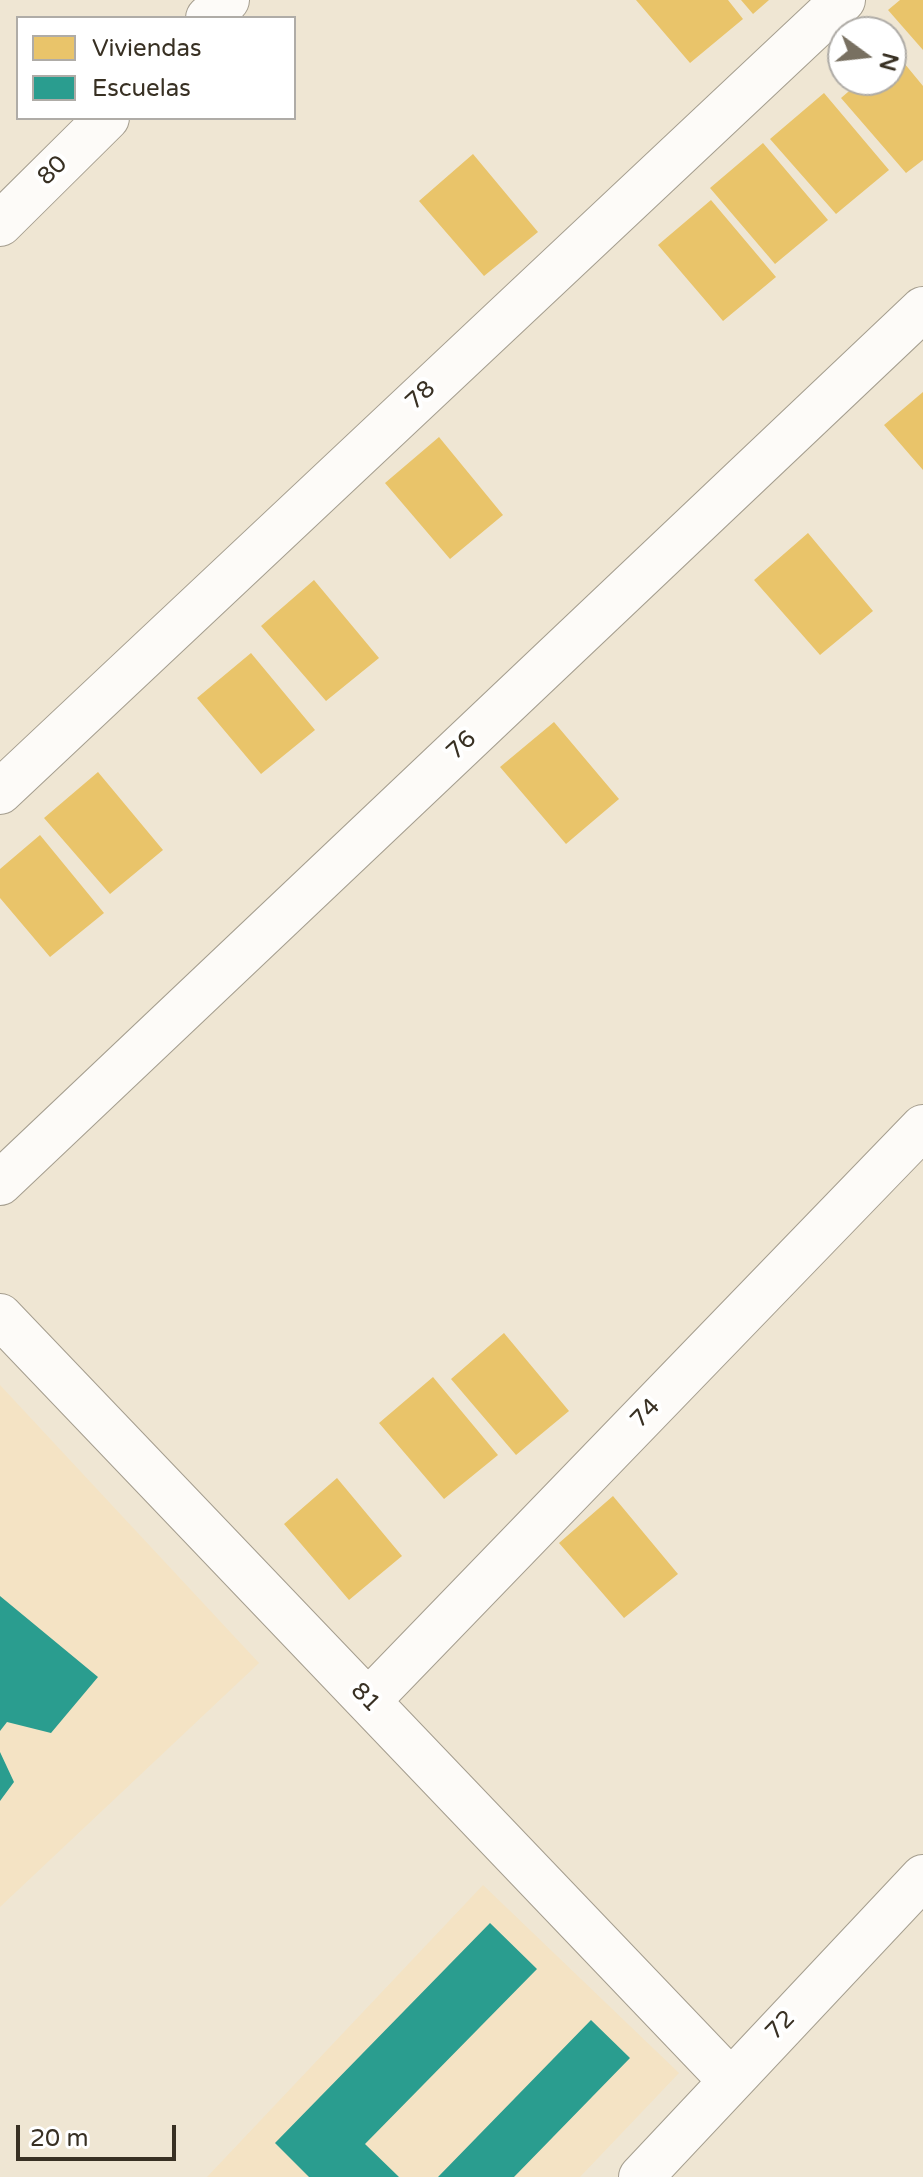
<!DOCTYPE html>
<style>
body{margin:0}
#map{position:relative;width:923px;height:2177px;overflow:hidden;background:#efe6d3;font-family:"Varela Round",sans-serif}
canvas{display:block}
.legend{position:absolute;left:16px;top:16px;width:280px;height:104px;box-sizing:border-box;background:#fff;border:2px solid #afaca7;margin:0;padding:10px 14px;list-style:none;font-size:24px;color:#383023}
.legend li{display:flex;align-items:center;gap:16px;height:40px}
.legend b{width:40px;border:2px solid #afaca7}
.north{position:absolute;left:827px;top:16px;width:80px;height:80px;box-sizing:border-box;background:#fff;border:2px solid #afaca7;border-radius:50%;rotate:105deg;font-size:22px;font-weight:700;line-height:32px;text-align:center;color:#383023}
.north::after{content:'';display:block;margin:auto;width:28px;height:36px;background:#787061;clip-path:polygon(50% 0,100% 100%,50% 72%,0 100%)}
.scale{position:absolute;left:16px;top:2125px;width:160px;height:36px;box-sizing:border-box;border:4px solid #383023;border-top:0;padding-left:10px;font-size:24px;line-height:28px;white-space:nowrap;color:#383023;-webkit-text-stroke:6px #fff;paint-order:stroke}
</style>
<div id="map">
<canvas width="923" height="2177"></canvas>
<ul class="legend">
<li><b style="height:22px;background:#e9c46a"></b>Viviendas</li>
<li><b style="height:22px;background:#2a9d8f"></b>Escuelas</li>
</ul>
<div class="north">N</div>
<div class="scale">20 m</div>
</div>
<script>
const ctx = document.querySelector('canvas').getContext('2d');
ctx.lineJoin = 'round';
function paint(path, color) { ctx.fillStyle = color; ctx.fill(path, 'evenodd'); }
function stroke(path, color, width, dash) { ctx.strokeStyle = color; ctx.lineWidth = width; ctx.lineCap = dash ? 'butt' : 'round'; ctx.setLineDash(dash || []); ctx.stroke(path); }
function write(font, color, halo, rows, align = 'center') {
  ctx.font = font + ' "Varela Round",sans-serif'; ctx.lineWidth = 8; ctx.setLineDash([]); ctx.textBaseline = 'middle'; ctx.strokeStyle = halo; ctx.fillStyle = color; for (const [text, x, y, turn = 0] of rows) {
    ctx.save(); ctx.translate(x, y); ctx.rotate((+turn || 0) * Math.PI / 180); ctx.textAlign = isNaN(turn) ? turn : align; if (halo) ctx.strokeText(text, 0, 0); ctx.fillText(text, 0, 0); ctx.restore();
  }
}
const built = new Path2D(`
 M0,1385L259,1663L0,1907Z
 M483,1885L679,2073L580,2177H207Z`);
const homes = new Path2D(`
 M636,0H728L743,19L690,63Z
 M741,0H769L753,14Z
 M900,0H923V50L888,10Z
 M895,52L923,86V160L906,173L841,98L862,80H891V55Z
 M824,93L889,170L836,214L770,139Z
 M763,143L828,220L775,264L710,188Z
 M473,154L538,232L484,276L419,201Z
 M711,200L776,277L723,321L658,245Z
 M923,392V470L884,425Z
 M439,437L503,515L450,559L385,483Z
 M808,533L873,611L820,655L754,580Z
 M314,580L379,658L326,701L261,626Z
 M251,653L315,730L261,774L197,698Z
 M554,722L619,799L566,844L500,767Z
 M98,772L163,850L110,894L44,818Z
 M40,835L104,913L50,957L0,898V869Z
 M504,1333L569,1411L516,1455L451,1379Z
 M433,1377L498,1455L444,1499L379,1423Z
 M337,1478L402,1556L349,1600L284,1524Z
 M613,1496L678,1574L624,1618L559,1543Z`);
const schools = new Path2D(`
 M0,1596L98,1677L51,1733L7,1722L0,1731Z
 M0,1752L14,1782L0,1801Z
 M490,1923L537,1969L365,2144L399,2177H309L275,2143Z
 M591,2020L630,2058L514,2177H438Z`);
const minor = new Path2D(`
 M208,18L227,0
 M0,224L107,118
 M0,792L843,0
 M0,1183L923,309
 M0,1316L729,2079
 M368,1701L923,1127
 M641,2177L923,1877`);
const streetNames = [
 ["80",53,171,-45],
 ["78",421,396,-43],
 ["76",462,746,-43],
 ["74",646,1414,-46],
 ["81",365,1698,46],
 ["72",781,2026,-46]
];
paint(built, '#f4e3c4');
paint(homes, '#e9c46a');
paint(schools, '#2a9d8f');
stroke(minor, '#a49d8e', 46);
stroke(minor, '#fdfbf8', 44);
write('24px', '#383023', '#fff', streetNames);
</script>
